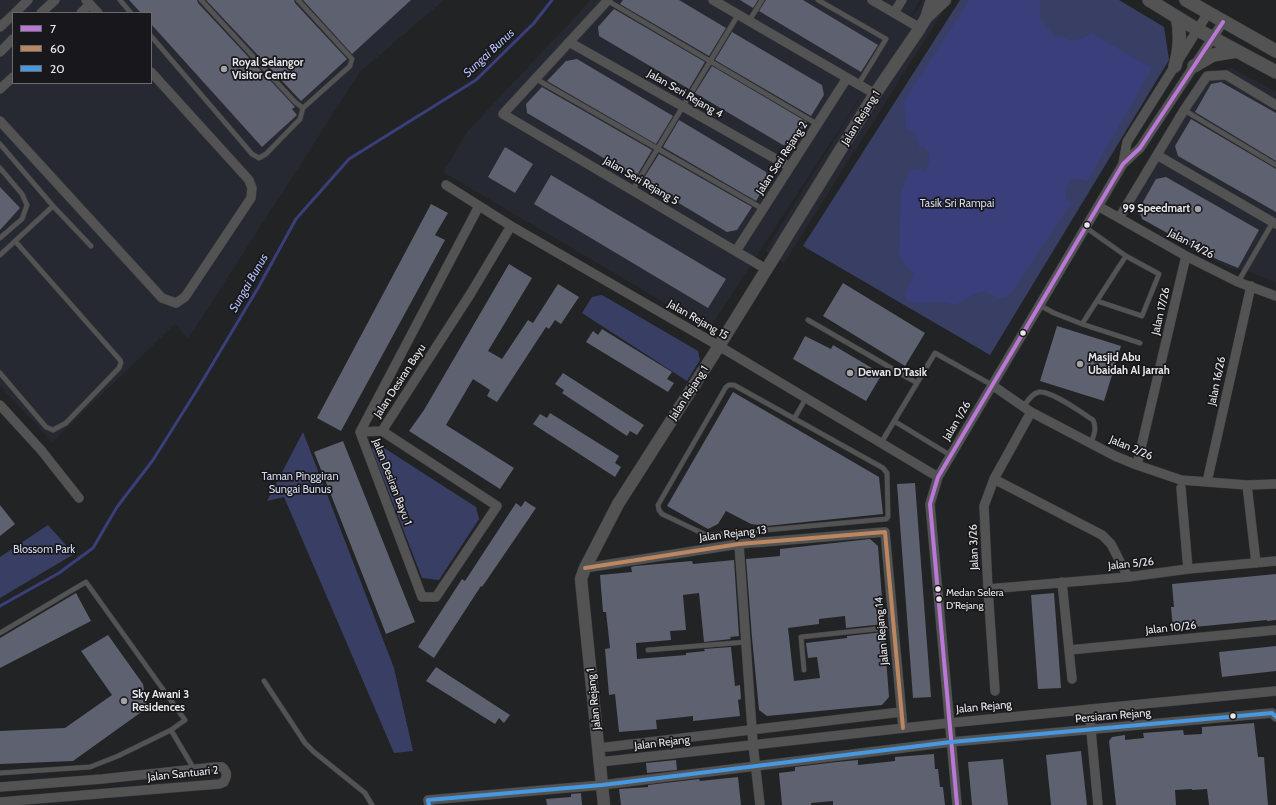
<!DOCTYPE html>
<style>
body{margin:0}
#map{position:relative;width:1276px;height:805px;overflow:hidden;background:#222324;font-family:Cabin,sans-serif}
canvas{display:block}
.legend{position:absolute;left:12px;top:12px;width:140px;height:72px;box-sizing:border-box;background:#18181c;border:1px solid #6b6b6f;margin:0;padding:5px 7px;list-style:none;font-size:12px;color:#e8e8eb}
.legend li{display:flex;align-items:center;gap:8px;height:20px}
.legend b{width:20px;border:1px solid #6b6b6f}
</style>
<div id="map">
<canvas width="1276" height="805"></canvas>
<ul class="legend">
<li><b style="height:5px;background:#ba77d6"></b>7</li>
<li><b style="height:5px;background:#bb8660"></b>60</li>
<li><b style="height:5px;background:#4699e1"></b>20</li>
</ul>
</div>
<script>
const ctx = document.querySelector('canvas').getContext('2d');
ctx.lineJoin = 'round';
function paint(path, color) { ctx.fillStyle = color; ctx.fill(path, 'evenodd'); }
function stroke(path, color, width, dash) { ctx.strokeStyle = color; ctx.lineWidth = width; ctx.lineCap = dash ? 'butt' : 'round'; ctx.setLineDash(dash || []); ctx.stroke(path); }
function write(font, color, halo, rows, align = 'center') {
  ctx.font = font + ' Cabin,sans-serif'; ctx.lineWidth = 3.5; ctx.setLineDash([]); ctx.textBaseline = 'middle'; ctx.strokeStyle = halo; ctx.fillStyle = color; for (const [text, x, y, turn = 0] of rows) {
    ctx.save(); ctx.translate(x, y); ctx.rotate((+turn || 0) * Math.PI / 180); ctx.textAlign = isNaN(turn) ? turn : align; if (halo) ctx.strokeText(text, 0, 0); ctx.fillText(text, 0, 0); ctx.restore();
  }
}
const built = new Path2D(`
 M0,0H444L360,72L188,339L175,324L52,442L0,386ZM13,13H151V83H13Z
 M591,0H920L904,29L923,0H938L947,5L784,263L765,251L865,90L709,329L443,172L467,132Z
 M1232,68L1276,92V283L1247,271L1230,269L1121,205L1203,74Z`);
const green = new Path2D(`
 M960,0H1119L1164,27L1169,60L990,355L803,246Z
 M602,295L698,351L700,360L687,381L582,313L592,297Z
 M303,432L394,668L413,751L394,753L284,497L267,501Z
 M378,444L476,507L479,519L439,580L422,578L372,449L373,446Z
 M48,525L74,554L0,598V557Z`);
const water = new Path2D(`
 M970,0H1037L1040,2V21L1055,36L1074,41L1092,34L1152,68L1087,181C1072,174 1063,184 1066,199L1071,203L1011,293C994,305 995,290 981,292C974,293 962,301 955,305L944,302L914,303L907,300L905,294L914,274L899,256L901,194L909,172L915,169H921L926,171C930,162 931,157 926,148L919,147C918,135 915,134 906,128L904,101Z`);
const stream = new Path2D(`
 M0,606L59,573L93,548L117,507L153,460L197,390L258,288L296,219L349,159L476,80L534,23L552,0`);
const building = new Path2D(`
 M129,0H197L198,3L295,107L292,109L297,115L262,147L151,24V13H141Z
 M206,0H294L295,3L347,59L301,101Z
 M303,0H411L352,54Z
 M623,0H679L726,28L709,56L620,4Z
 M740,0H758L753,8Z
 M766,0H803L878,45L861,72L759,11Z
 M614,9L705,62L689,89L599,36L598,27Z
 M732,32L822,85L824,95L811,116L715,60Z
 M577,59L673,116L656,144L547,81L566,61Z
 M712,66L807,122L793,143L783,145L695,93Z
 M1221,82L1276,113V161L1195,112L1211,84Z
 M542,87L652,150L636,177L527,113L526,104Z
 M1191,119L1276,169V212L1178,156L1175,146Z
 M679,120L766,172L768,181L756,201L663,147Z
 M505,147L533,164L515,193L488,177Z
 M659,154L752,207L737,230L727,232L642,181Z
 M551,175L726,279L708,308L534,204Z
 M1166,177L1259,230L1238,268L1207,255L1142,219L1139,209L1156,179Z
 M0,187L20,208L0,230Z
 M431,204L448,213L435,235L445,240L341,431L317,418Z
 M509,264L532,278L488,351L502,359L528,320L533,323L558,284L579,297L561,324L555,320L549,329L546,327L497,402L487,396L490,390L473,379L446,425L514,468L500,489L409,431L424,410Z
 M843,283L925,333L905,366L823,316Z
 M1057,326L1121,346L1104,401L1040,381Z
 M602,329L672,372L667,379L674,383L668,392L586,342L593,331L598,335Z
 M805,336L831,349L833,345L882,374L866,401L793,359Z
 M563,373L644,425L637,435L630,431L627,436L562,393L564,390L555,384Z
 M733,392L879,477L883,514L766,526L751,524L726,511L718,524L708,529L667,506Z
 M550,413L619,456L615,463L621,467L615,477L533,424L540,414L547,418Z
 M343,441L415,622L386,634L314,452Z
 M915,483L931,697L913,698L897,484Z
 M525,501L536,508L482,587L481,586L434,658L418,647L462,579L465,581L516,503L521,507Z
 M0,505L15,524L0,536Z
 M870,539L878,546L884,624L846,628L845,616L819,619V624L788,628L794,681L820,678L817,657L808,658L806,643L847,638V636L884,632L889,697L882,705L767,716L759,710L752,638L746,559L780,556V549Z
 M734,560L739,636L730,637L731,639L704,642L699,593L683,595L686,630L670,631L671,640L636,643L637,659L686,655V653L705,651L704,649L731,647L735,686L740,685L741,699L738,700L740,716L693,721V716L656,720L657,729L619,732L615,694L609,695L605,649L610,648L606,612H603L600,575L632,572L631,567L635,566L692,561L693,564Z
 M1276,574V620L1267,621V620L1173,629L1171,607H1174L1172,584Z
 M76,593L91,621L0,668V638Z
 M1054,593L1061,688L1038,689L1031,595Z
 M108,635L143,684L147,708L73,761L0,764V731L65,728L112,695L81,651Z
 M1276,646V671L1222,677L1219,652Z
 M436,667L510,715L504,723L499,718L495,724L426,681Z
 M1254,723L1258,757H1264L1268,805H1209L1207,789L1192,790V789L1175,790L1176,805H1116L1109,741L1112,737L1125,735V740L1144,738L1143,733L1183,730L1184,735L1202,734V727Z
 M1081,751L1087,805H1051L1046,755Z
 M934,754L935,769H938L940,787H943L945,805H833V801L811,803V805H782L779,773L795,771V767L837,762L858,760V765L895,761V757Z
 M1003,759L1008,805H972L968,762Z
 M676,760L677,770L647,773L646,763Z
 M738,777L741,805H621L619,789L648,787V785L699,779L700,781Z
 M581,793L582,805H547L546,799L571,797V794Z`);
const service = new Path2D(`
 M120,0L131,13
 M201,0L295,102L303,108L350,66L352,59L298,0
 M818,0L886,39L858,85
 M608,1L817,124
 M749,21L762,0
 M151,36L252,154L259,158L266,154L300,119L303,108
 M536,79L763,209
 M1184,110L1276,165
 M0,144L53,206L91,246
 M0,168L22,194L27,205L22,219L0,238
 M632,191L738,15
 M0,255L53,206
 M1238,282L1273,222
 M1097,301L1142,316L1159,274L1126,256
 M1039,305L1054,313L1082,324L1120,265L1126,256L1085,227
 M808,320L917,383
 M1082,324L1140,343
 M0,373L46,427L53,430L66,423L119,368L121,363L120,360L15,241
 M729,385H734L883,468L887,473L888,517L886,519L711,535L704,534L662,514L659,510L658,505L726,387Z
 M1023,407C1028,401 1031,394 1039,392C1051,390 1082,413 1093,420C1097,428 1094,435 1091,443
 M794,419L806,398
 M894,421L950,455
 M881,443L935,353L992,385
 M0,633L86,582L185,720L171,730L118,756L90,767L0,773
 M648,650L746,642
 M804,670L801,637L894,627
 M264,681L305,743L314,752L365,793L372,805
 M171,730L194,769`);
const minor = new Path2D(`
 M86,0L98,13
 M608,0L503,114L766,269
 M713,0L875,94
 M872,0L920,28
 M15,13L28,0
 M41,13L55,0
 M81,13L90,4
 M894,13L902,0
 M0,27L13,15
 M569,42L790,167
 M0,52L13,39
 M0,89L13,77
 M0,121L162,298L176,303L185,297L251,198L252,188L249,180L151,72
 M1157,155L1276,224
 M1123,164L1127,142L1208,13
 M446,185L511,226L719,346L938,477
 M479,206L360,432L422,597H436L497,506L382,431L471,293L511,226
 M1098,206L1186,256L1238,282L1276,296
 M1119,218L1184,110L1207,76L1226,75L1276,105
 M736,251L847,78
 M992,385L1031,412L1115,456L1137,465L1181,480L1247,485L1276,484
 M0,405L41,450L79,498
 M360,432L382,431
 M1137,465L1186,256
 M994,479L1102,535L1111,544L1128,577
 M1207,482L1251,286
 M1247,485L1256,563
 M1181,488L1188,569
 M739,544L753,744L760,805
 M585,568L739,544L885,532L903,728
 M1062,582L1072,679
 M988,589L1128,577L1188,569L1276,561
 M1069,650L1276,630
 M995,691L988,589L984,506L994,479L1031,412
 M1089,709L1098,805
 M599,748L901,712
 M600,762L949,723L1276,691
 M0,787L102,779L215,767H222C228,772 227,776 224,782L219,784L0,802
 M429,805L428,800L602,785L951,742L1272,713L1276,717
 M957,805L930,504L938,477L1123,164L1140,148L1223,22`);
const tertiary = new Path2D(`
 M927,17L945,0
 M604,805L581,579L585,568L618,504L719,346L875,94L920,28L926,18L932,0`);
const secondary = new Path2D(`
 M1149,0L1198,30L1276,72
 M1186,0L1276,51
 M1175,66C1180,49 1181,34 1177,17
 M1194,66L1213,55L1237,51`);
const bus1 = new Path2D(`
 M957,805L930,504L938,477L1123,164L1140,148L1223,22`);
const bus2 = new Path2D(`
 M585,568L739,544L885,532L903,728`);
const bus3 = new Path2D(`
 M429,805L428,800L602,785L951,742L1272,713L1276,717`);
const markers = [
 [224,69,4,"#a3a3a5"],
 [1198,209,4,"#a3a3a5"],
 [1087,225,3.5,"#e8e8eb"],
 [1023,333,3.5,"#e8e8eb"],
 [1080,364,4,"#a3a3a5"],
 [850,373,4,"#a3a3a5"],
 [938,589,3.5,"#e8e8eb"],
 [939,599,3.5,"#e8e8eb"],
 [124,701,4,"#a3a3a5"],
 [1233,716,3.5,"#e8e8eb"]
];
const busNames = [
 ["Medan Selera",946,593],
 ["D'Rejang",946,606]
];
const poiNames = [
 ["Royal Selangor",232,63],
 ["Visitor Centre",232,76],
 ["99 Speedmart",1190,209,"right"],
 ["Masjid Abu",1088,358],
 ["Ubaidah Al Jarrah",1088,371],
 ["Dewan D'Tasik",858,373],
 ["Sky Awani 3",132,695],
 ["Residences",132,708]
];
const streetNames = [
 ["Jalan Seri Rejang 4",685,94,30],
 ["Jalan Rejang 1",861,118,-58],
 ["Jalan Seri Rejang 2",782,158,-57],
 ["Jalan Seri Rejang 5",641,181,30],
 ["Jalan 14/26",1191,244,28],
 ["Jalan 17/26",1161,311,-77],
 ["Jalan Rejang 15",698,320,30],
 ["Jalan Desiran Bayu",400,381,-57],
 ["Jalan 16/26",1217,381,-78],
 ["Jalan Rejang 1",689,393,-57],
 ["Jalan 1/26",957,421,-59],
 ["Jalan 2/26",1131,448,23],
 ["Jalan Desiran Bayu 1",392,482,69],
 ["Jalan Rejang 13",733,534,-7],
 ["Jalan 3/26",974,547,-92],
 ["Jalan 5/26",1131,564,-6],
 ["Jalan 10/26",1171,628,-6],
 ["Jalan Rejang 14",882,631,-95],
 ["Jalan Rejang 1",594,699,-96],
 ["Jalan Rejang",984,707,-5],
 ["Persiaran Rejang",1113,716,-5],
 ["Jalan Rejang",662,743,-7],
 ["Jalan Santuari 2",183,774,-6]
];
const parkNames = [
 ["Tasik Sri Rampai",957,204],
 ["Taman Pinggiran",300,477],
 ["Sungai Bunus",300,490],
 ["Blossom Park",44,550]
];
const waterNames = [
 ["Sungai Bunus",489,53,-43],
 ["Sungai Bunus",249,283,-60]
];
paint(built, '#272932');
paint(green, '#393f64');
paint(water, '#3a3f7b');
stroke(stream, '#3a3f7b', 3);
paint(building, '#5e616f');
stroke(service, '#404042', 5.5);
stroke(minor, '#404042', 10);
stroke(tertiary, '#404042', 13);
stroke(secondary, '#404042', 14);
stroke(service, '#535354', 4.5);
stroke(minor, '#535354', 9);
stroke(tertiary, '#535354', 12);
stroke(secondary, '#535354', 13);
stroke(bus1, '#ba77d6', 4);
stroke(bus2, '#bb8660', 4);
stroke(bus3, '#4699e1', 4);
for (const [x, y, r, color] of markers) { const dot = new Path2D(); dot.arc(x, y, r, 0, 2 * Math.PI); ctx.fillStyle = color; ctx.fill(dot); stroke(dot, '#18181c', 1.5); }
write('10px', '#e8e8eb', '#18181c', busNames, 'left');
write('bold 11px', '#e8e8eb', '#18181c', poiNames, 'left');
write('11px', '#e8e8eb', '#18181c', streetNames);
write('11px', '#d6daee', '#18181c', parkNames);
write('italic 12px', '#b3bef8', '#18181c', waterNames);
</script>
